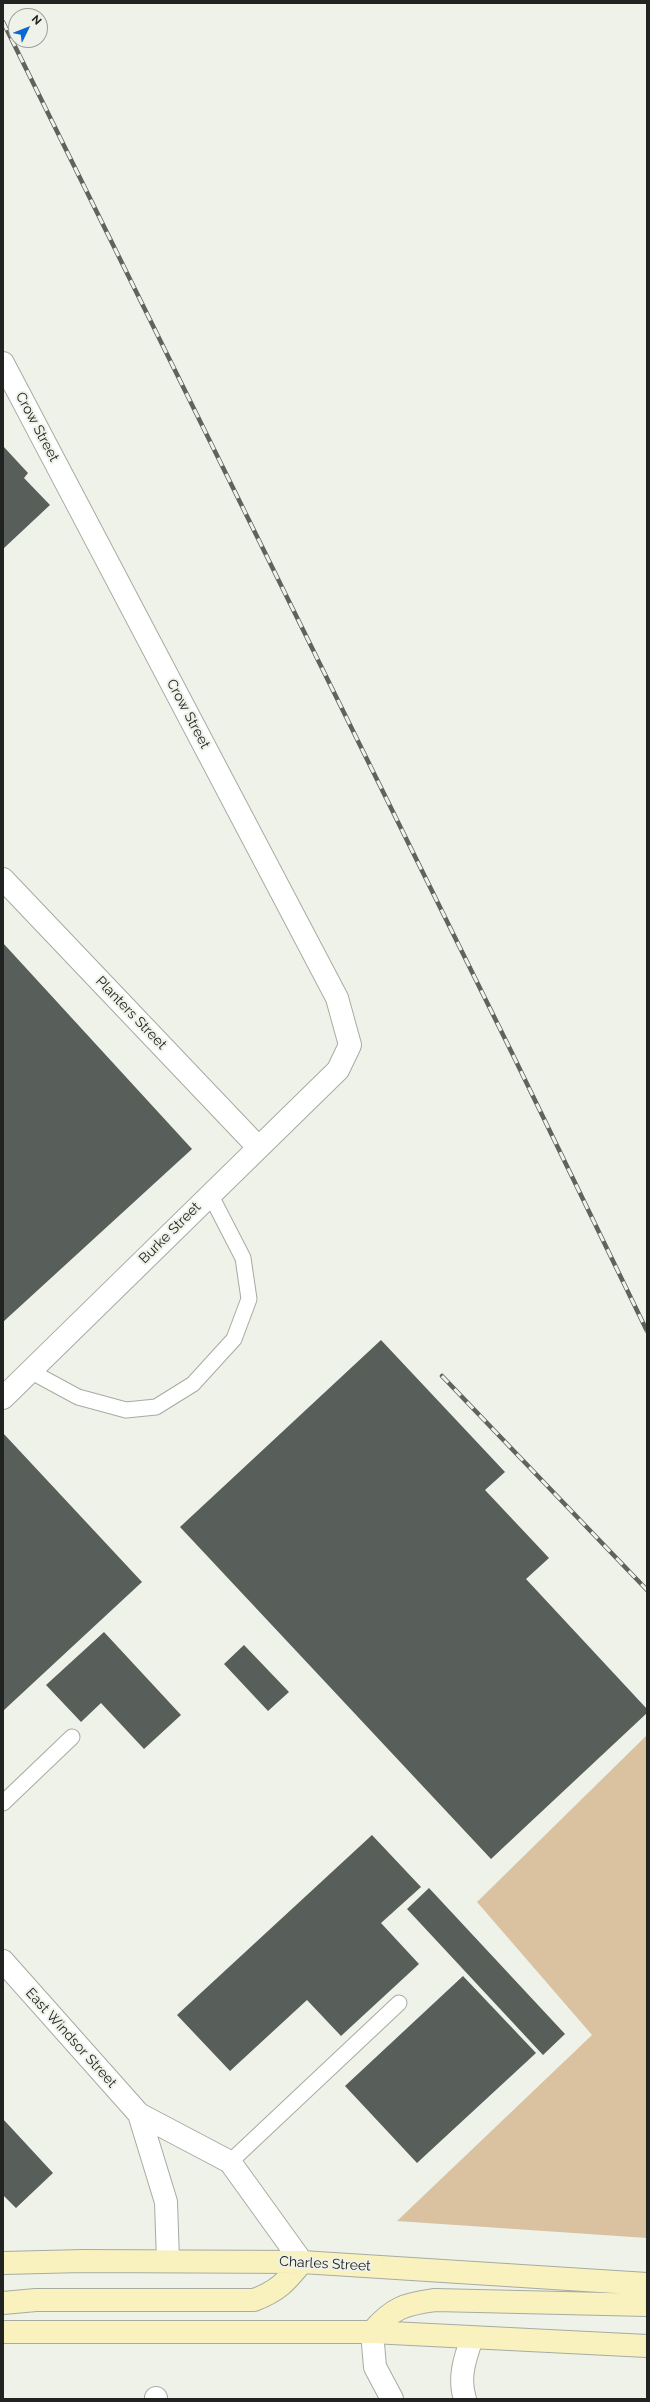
<!DOCTYPE html>
<style>
body{margin:0}
#map{position:relative;width:650px;height:2402px;overflow:hidden;background:#eef2e9;font-family:Raleway,sans-serif}
canvas{display:block}
.frame{position:absolute;inset:0;border:4px solid #212320;pointer-events:none}
.north{position:absolute;left:8px;top:8px;width:40px;height:40px;box-sizing:border-box;background:#eef2e9;border:1px solid #9c9f99;border-radius:50%;rotate:47deg;font-size:11px;font-weight:700;line-height:16px;text-align:center;color:#212320}
.north::after{content:'';display:block;margin:auto;width:14px;height:18px;background:#0968d1;clip-path:polygon(50% 0,100% 100%,50% 72%,0 100%)}
</style>
<div id="map">
<canvas width="650" height="2402"></canvas>
<div class="frame"></div>
<div class="north">N</div>
</div>
<script>
const ctx = document.querySelector('canvas').getContext('2d');
ctx.lineJoin = 'round';
function paint(path, color) { ctx.fillStyle = color; ctx.fill(path, 'evenodd'); }
function stroke(path, color, width, dash) { ctx.strokeStyle = color; ctx.lineWidth = width; ctx.lineCap = dash ? 'butt' : 'round'; ctx.setLineDash(dash || []); ctx.stroke(path); }
function write(font, color, halo, rows, align = 'center') {
  ctx.font = font + ' Raleway,sans-serif'; ctx.lineWidth = 4; ctx.setLineDash([]); ctx.textBaseline = 'middle'; ctx.strokeStyle = halo; ctx.fillStyle = color; for (const [text, x, y, turn = 0] of rows) {
    ctx.save(); ctx.translate(x, y); ctx.rotate((+turn || 0) * Math.PI / 180); ctx.textAlign = isNaN(turn) ? turn : align; if (halo) ctx.strokeText(text, 0, 0); ctx.fillText(text, 0, 0); ctx.restore();
  }
}
const green = new Path2D(`
 M647,1735V2238L397,2221L592,2035L477,1902Z`);
const building = new Path2D(`
 M3,446L28,473L24,478L50,505L3,549Z
 M3,943L192,1149L3,1322Z
 M381,1340L505,1472L485,1490L549,1558L526,1579L647,1709V1713L491,1859L180,1527Z
 M3,1433L142,1582L3,1711Z
 M104,1632L181,1715L144,1749L101,1703L81,1722L46,1685Z
 M244,1645L289,1692L268,1711L224,1664Z
 M372,1835L421,1887L381,1923L419,1964L341,2036L307,2000L230,2071L177,2015Z
 M429,1888L565,2034L543,2055L407,1909Z
 M463,1976L536,2053L417,2163L345,2086Z
 M3,2119L53,2173L16,2208L3,2195Z`);
const service = new Path2D(`
 M30,1371L78,1397L126,1410L156,1407L193,1384L234,1339L249,1299L243,1258L210,1194
 M3,1803L72,1737
 M230,2162L399,2003`);
const minor = new Path2D(`
 M3,363L337,998L350,1045L338,1070L3,1398
 M3,879L258,1147
 M3,1961L139,2114L230,2162L302,2262
 M139,2114L166,2202L168,2261
 M372,2332L375,2367L392,2399
 M156,2399V2398
 M465,2399C458,2378 465,2358 472,2338`);
const secondary = new Path2D(`
 M3,2263L83,2261L302,2262L647,2284
 M3,2303L36,2300H254C278,2291 286,2282 302,2262
 M3,2332H372L647,2346
 M372,2332C392,2308 405,2304 435,2300L647,2305`);
const rail = new Path2D(`
 M3,22L512,1053L647,1331
 M442,1376L647,1590`);
const streetNames = [
 ["Crow Street",37,427,62],
 ["Crow Street",188,714,62],
 ["Planters Street",131,1013,46],
 ["Burke Street",170,1233,-45],
 ["East Windsor Street",71,2038,48],
 ["Charles Street",325,2264,3]
];
paint(green, '#dac2a1');
paint(building, '#585f5a');
stroke(service, '#a7aba2', 17);
stroke(minor, '#a7aba2', 24);
stroke(secondary, '#a7aba2', 24);
stroke(service, '#fff', 15);
stroke(minor, '#fff', 22);
stroke(secondary, '#f9f2be', 22);
stroke(rail, '#60625d', 4.5);
stroke(rail, '#eef2e9', 3, [9]);
write('14px', '#212320', '#eef2e9', streetNames);
</script>
